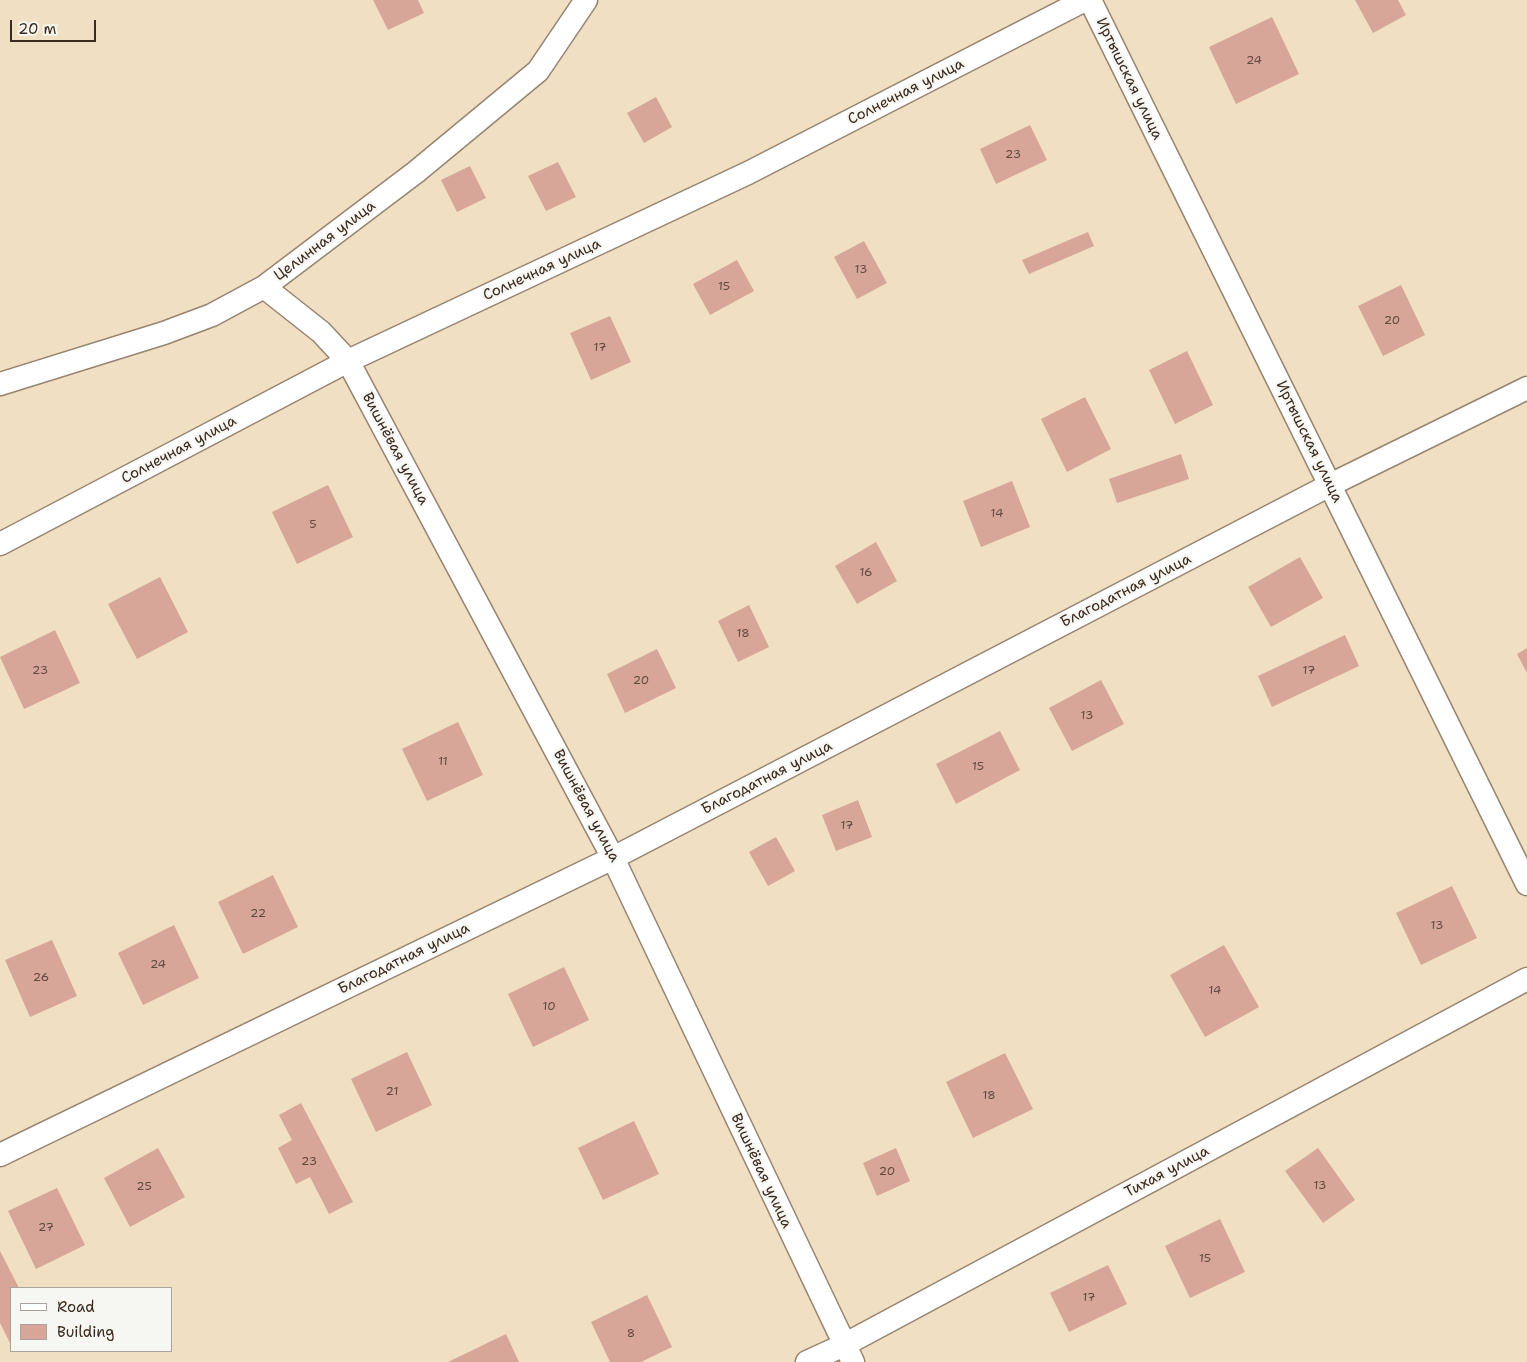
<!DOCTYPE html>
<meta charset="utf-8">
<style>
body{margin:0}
#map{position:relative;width:1527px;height:1362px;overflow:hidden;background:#f0dfc2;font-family:"Shantell Sans",sans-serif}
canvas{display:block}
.legend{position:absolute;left:10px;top:1287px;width:162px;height:65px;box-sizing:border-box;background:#f6f6f2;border:1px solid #aba49d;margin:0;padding:6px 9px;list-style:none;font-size:15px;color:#3b2a1e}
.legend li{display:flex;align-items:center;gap:10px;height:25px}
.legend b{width:25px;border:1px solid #aba49d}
.scale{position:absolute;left:10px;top:20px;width:86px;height:22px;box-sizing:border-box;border:2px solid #3b2a1e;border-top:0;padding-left:6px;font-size:15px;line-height:18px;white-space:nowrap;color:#3b2a1e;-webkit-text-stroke:4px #f6f6f2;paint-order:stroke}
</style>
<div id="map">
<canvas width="1527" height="1362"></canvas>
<ul class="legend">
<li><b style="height:6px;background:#fff"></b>Road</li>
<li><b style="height:14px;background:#d7a699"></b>Building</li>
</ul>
<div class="scale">20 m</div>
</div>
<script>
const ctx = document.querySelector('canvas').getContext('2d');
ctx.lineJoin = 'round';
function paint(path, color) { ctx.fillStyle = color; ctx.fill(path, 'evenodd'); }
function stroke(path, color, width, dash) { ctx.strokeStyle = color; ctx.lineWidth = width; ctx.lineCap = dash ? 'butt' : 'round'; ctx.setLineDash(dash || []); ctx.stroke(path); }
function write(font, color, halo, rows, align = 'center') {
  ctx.font = font + ' "Shantell Sans",sans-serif'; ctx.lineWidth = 4.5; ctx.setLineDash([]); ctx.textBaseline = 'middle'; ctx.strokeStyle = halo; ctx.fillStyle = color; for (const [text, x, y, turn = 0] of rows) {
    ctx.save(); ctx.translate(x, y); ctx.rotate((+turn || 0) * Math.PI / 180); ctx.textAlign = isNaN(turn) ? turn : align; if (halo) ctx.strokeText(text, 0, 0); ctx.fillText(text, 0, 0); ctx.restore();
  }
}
const building = new Path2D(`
 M373,0H418L424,13L388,30Z
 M1355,0H1398L1406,15L1373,33Z
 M1272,17L1299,74L1236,104L1209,47Z
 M656,97L672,127L644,143L627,113Z
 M1030,125L1047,160L996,184L980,149Z
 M558,162L576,197L546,211L528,176Z
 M470,166L486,198L457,212L441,180Z
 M1088,232L1094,246L1029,274L1022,260Z
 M864,241L887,283L857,299L834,257Z
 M737,260L754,291L710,315L693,284Z
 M1401,285L1425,335L1383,356L1358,306Z
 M610,316L631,362L591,380L570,333Z
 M1187,351L1213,405L1175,424L1149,370Z
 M1085,397L1111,449L1067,472L1041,419Z
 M1181,454L1189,479L1117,503L1109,479Z
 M1012,481L1030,527L981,547L963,501Z
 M328,485L353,537L297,564L272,512Z
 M876,542L897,581L857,604L835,566Z
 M1300,557L1323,598L1271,627L1248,587Z
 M160,577L188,632L137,659L108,604Z
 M749,605L769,647L738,662L718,621Z
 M55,630L80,683L24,709L0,657Z
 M1345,635L1359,666L1272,707L1258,676Z
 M1527,648V673L1517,654Z
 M657,649L676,688L625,713L607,674Z
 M1101,680L1124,724L1072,751L1049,708Z
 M458,722L483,775L427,801L402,749Z
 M1000,731L1020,770L956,804L936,764Z
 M858,800L872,837L836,851L822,815Z
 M776,837L795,871L768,886L749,852Z
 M273,875L298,927L243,954L218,902Z
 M1452,886L1477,938L1421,965L1396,913Z
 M174,925L199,978L143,1005L118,953Z
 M52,940L77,996L30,1017L5,960Z
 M1224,945L1259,1007L1205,1037L1170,975Z
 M564,967L589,1020L533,1047L508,994Z
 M407,1052L432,1105L376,1132L351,1079Z
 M1005,1053L1033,1109L973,1138L946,1082Z
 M301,1103L353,1202L329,1214L310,1177L296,1184L278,1148L292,1140L279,1115Z
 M634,1121L659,1174L603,1200L578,1148Z
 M158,1148L185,1197L130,1227L104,1178Z
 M896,1148L910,1181L877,1196L863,1163Z
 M1318,1148L1355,1200L1323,1223L1285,1171Z
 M57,1188L85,1245L36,1269L8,1211Z
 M1220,1219L1245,1272L1190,1298L1165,1246Z
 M0,1251L19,1288H11V1345L0,1323Z
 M1108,1265L1127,1304L1069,1332L1050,1293Z
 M647,1295L672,1347L641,1362H610L591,1322Z
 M506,1334L519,1362H448Z`);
const street = new Path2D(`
 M1090,0L1527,884
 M264,287L321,332L348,361L613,858L853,1362
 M0,384L164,333L212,315L264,287L416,172L538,71L586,0
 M0,544L348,361L748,173L1085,0
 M0,1155L613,858L1330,485L1527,388
 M807,1362L844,1345L1527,979`);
const numberNames = [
 ["24",1254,61],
 ["23",1013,155],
 ["13",861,270],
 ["15",724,287],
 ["20",1392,321],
 ["17",600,348],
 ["14",997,514],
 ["5",313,525],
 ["16",866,573],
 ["18",743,634],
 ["23",40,671],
 ["17",1309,671],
 ["20",641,681],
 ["13",1087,716],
 ["11",443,762],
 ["15",978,767],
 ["17",847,826],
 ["22",258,914],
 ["13",1437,926],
 ["24",158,965],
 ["26",41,978],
 ["14",1215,991],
 ["10",549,1007],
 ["21",392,1092],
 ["18",989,1096],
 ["23",309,1162],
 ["20",887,1172],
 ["13",1320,1186],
 ["25",144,1187],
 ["27",46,1228],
 ["15",1205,1259],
 ["17",1089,1298],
 ["8",631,1334]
];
const streetNames = [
 ["Иртышская улица",1129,79,64],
 ["Солнечная улица",906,92,-27],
 ["Целинная улица",325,241,-37],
 ["Солнечная улица",542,270,-25],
 ["Иртышская улица",1309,442,64],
 ["Вишнёвая улица",395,449,62],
 ["Солнечная улица",179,450,-28],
 ["Благодатная улица",1126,591,-27],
 ["Благодатная улица",767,778,-27],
 ["Вишнёвая улица",586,806,62],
 ["Благодатная улица",404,959,-26],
 ["Вишнёвая улица",761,1171,65],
 ["Тихая улица",1167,1172,-28]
];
paint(building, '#d7a699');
stroke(street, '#968470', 25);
stroke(street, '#fff', 22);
write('12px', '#62493d', null, numberNames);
write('15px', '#3b2a1e', '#f6f6f2', streetNames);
</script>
